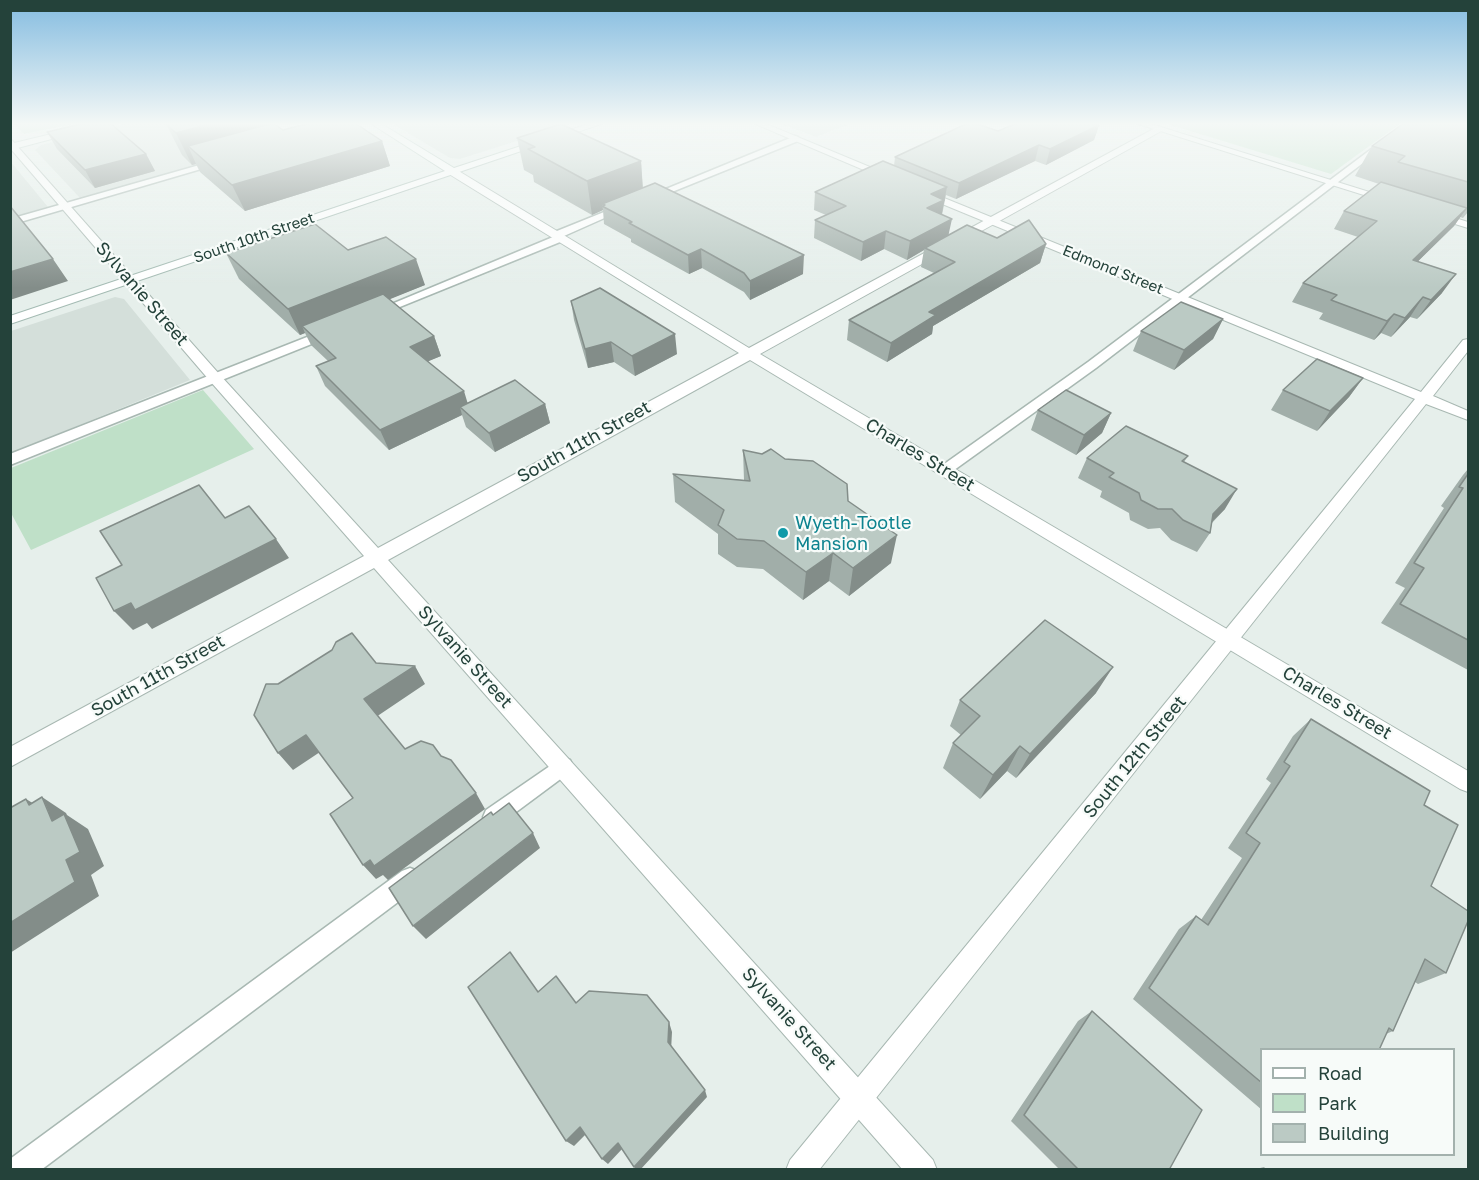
<!DOCTYPE html>
<style>
body{margin:0}
#map{position:relative;width:1479px;height:1180px;overflow:hidden;background:#e6efeb;font-family:"Golos Text",sans-serif}
canvas{display:block}
.frame{position:absolute;inset:0;border:12px solid #24423a;pointer-events:none}
.legend{position:absolute;left:1260px;top:1048px;width:195px;height:108px;box-sizing:border-box;background:#f7fbf9;border:2px solid #a3b1ad;margin:0;padding:8px 10px;list-style:none;font-size:18px;color:#24423a}
.legend li{display:flex;align-items:center;gap:12px;height:30px}
.legend b{width:30px;border:2px solid #a3b1ad}
</style>
<div id="map">
<canvas width="1479" height="1180"></canvas>
<div class="frame"></div>
<ul class="legend">
<li><b style="height:8px;background:#fff"></b>Road</li>
<li><b style="height:16px;background:#bfe0c8"></b>Park</li>
<li><b style="height:16px;background:#bbcac4"></b>Building</li>
</ul>
</div>
<script>
const ctx = document.querySelector('canvas').getContext('2d');
ctx.lineJoin = 'round';
function paint(path, color) { ctx.fillStyle = color; ctx.fill(path, 'evenodd'); }
function stroke(path, color, width, dash) { ctx.strokeStyle = color; ctx.lineWidth = width; ctx.lineCap = dash ? 'butt' : 'round'; ctx.setLineDash(dash || []); ctx.stroke(path); }
function write(font, color, halo, rows, align = 'center') {
  ctx.font = font + ' "Golos Text",sans-serif'; ctx.lineWidth = 4.5; ctx.setLineDash([]); ctx.textBaseline = 'middle'; ctx.strokeStyle = halo; ctx.fillStyle = color; for (const [text, x, y, turn = 0] of rows) {
    ctx.save(); ctx.translate(x, y); ctx.rotate((+turn || 0) * Math.PI / 180); ctx.textAlign = isNaN(turn) ? turn : align; if (halo) ctx.strokeText(text, 0, 0); ctx.fillText(text, 0, 0); ctx.restore();
  }
}
const built = new Path2D(`
 M127,123H262L286,140L80,198L35,150L41,145Z
 M391,123H574L460,159L450,158Z
 M779,123H852L816,137Z
 M11,162L48,207L11,218Z
 M115,297L124,299L190,380L11,453V331Z`);
const green = new Path2D(`
 M13,123H78L24,134Z
 M1164,123H1401L1331,174Z
 M203,390L254,449L31,550L11,513V468Z`);
const service = new Path2D(`
 M1406,123H1415L1096,368L950,473H940L938,470L940,467L1088,362Z
 M795,136L798,137V141L652,200L644,198Z
 M217,160L225,162L10,225V219Z
 M619,206L627,208L564,236L566,238L565,240L380,315H372L370,313L553,237L551,235L552,233Z
 M330,328L336,332L334,335L10,465V454Z
 M563,757L570,760L573,766L570,772L500,824L493,827L486,824L483,817L486,810Z
 M410,868L418,871L421,879L418,887L41,1170H10V1159L402,871Z`);
const minor = new Path2D(`
 M1157,127L1165,129L760,354L1468,771V792L1460,789L750,360L388,560L933,1160L937,1170H903L374,568L10,767V747L364,556L210,381L10,148V138L220,375L378,548L739,353L449,174V170H457L749,348Z`);
const tertiary = new Path2D(`
 M753,123H764L894,177L885,179Z
 M1135,123H1148L1395,200L1394,202H1386Z
 M922,189L1421,392L1463,340L1468,339V351L1433,396L1468,411V420L1426,404L819,1170H786L790,1160L1415,399L918,194L917,192Z
 M1433,211L1468,222V228L1429,216L1428,214Z`);
const secondary = new Path2D(`
 M97,123H112L10,150V144Z
 M370,123H380L454,168L591,123H604L10,324V316L445,171Z`);
const wall = new Path2D(`
 M171,123H267L268,124L283,130L382,141L390,166L245,211L200,172L196,164L192,165L182,155L166,124Z
 M1468,123V212L1463,218L1460,217L1454,226L1418,261L1442,293L1417,319L1410,317L1391,337L1381,333L1374,340L1319,319L1323,313L1292,302L1303,283L1358,237L1334,229L1344,211L1379,184L1355,176L1372,146Z
 M1099,125L1094,140L1046,165L1035,161L956,199L946,195L942,215L949,235L997,238L1046,244L1040,263L933,326L932,334L887,362L847,340L849,320L934,273L921,267L924,250L907,260L884,249L861,261L814,238L815,220L826,215L814,210L815,192L894,166L895,157L998,131Z
 M47,132L146,154L155,171L95,188L57,149Z
 M517,138L641,161L643,188L803,274L750,300L744,292L702,268L689,274L631,242V239L604,224L603,210L592,215L534,182L533,175L524,170Z
 M348,250L425,285L389,299L434,336L441,356L428,361L468,403L545,404L550,423L495,452L466,427L462,415L389,450L325,386L316,366L328,361L311,345L305,333L300,335L239,279L226,253Z
 M571,301L677,354L635,376L614,362L588,368L574,320Z
 M1223,319L1213,339L1174,370L1133,351L1141,331Z
 M1363,378L1349,397L1317,431L1271,410L1283,390Z
 M1038,410L1111,413L1102,433L1076,455L1031,430Z
 M743,450L848,501L891,563L849,596L829,581L803,600L763,569L737,567L718,554V534L675,502L673,474L744,480Z
 M1188,456L1184,462L1225,509L1212,523L1210,533L1197,552L1171,540L1160,528L1148,529L1130,520L1129,513L1100,497L1102,491L1078,478L1087,458Z
 M1468,469V670L1381,623L1405,588L1395,583L1444,508L1441,506L1463,475Z
 M1096,693L1016,778L1007,771L980,799L943,768L953,743L961,735L950,726L960,700Z
 M1311,719L1424,805L1431,886L1446,973L1418,984L1415,982L1393,1031L1386,1034L1262,1050V1110L1133,999L1179,929L1196,916L1201,920L1242,858L1228,848L1271,783L1266,779L1293,736Z
 M1092,1011L1169,1170H1060L1011,1121L1078,1021Z
 M1264,1167L1267,1170H1252Z`);
const shadedWall = new Path2D(`
 M214,123H267L275,141L188,146L196,164L192,165L176,133Z
 M1089,123H1099L1098,125H1099L1094,140L1046,165L1050,149Z
 M382,141L390,166L245,211L232,185Z
 M1039,145L1035,161L956,199L959,183Z
 M146,154L155,171L95,188L85,170Z
 M641,161L643,194L605,205L602,204L603,210L592,215L587,181Z
 M947,187L941,218L924,227L931,194Z
 M1467,208L1454,226L1400,279L1413,260Z
 M952,219L948,237L925,248L924,250L907,260L910,241Z
 M886,231L884,249L861,261L863,242Z
 M1046,244L1040,263L933,326L932,334L887,362L891,343L929,312Z
 M701,249L702,268L689,274L688,255Z
 M804,255L803,274L750,300V281Z
 M53,259L68,281L10,300V272Z
 M416,259L425,285L309,332L302,326L305,333L300,335L288,309Z
 M1456,274L1442,293L1417,319L1431,300Z
 M1423,297L1410,317L1391,337L1405,318Z
 M1394,314L1381,333L1374,340L1387,321Z
 M1223,319L1213,339L1174,370L1184,350Z
 M675,334L677,354L635,376L632,356Z
 M434,336L441,356L417,366L410,347Z
 M611,342L614,362L588,368L585,349Z
 M1363,378L1349,397L1317,431L1330,411Z
 M464,391L470,411L460,407L462,415L389,450L380,430Z
 M545,404L550,423L495,452L489,433Z
 M1111,413L1102,433L1076,455L1084,435Z
 M1237,489L1225,509L1204,530L1213,514Z
 M897,535L891,563L849,596L853,568Z
 M276,539L289,558L152,629L147,623L133,630L114,611Z
 M833,553L829,581L803,600L806,572Z
 M415,666L425,684L376,717L364,699Z
 M1113,667L1096,693L1016,778L1030,754Z
 M306,735L320,752L293,770L278,753Z
 M1020,746L1007,771L980,799L993,775Z
 M476,793L485,809L388,880L383,875L376,879L363,865Z
 M42,797L66,813L67,815L88,829L104,866L91,875L99,896L10,953V923L29,805L26,799L49,813Z
 M533,833L540,848L426,939L413,926Z
 M669,1022L672,1032L671,1051L668,1042Z
 M705,1090L707,1097L640,1170H637L634,1167Z
 M580,1127L587,1133L574,1146L566,1141Z
 M618,1143L623,1148L608,1164L602,1159Z`);
const building = new Path2D(`
 M85,123H110L146,154L85,170L47,132Z
 M171,123H214L176,133L166,124Z
 M273,123L283,130L310,123H355L382,141L232,185L188,146Z
 M968,123H974L998,131L1017,123H1092L1099,125L1050,149L1039,145L959,183L895,157Z
 M1404,123H1468V182L1398,162L1405,156L1372,146Z
 M561,124L641,161L587,181L528,149L535,147L517,138Z
 M883,161L947,187L931,194L944,200L927,208L952,219L910,241L886,231L863,242L815,220L846,206L815,192Z
 M1381,182L1467,208L1413,260L1456,274L1431,300L1423,297L1405,318L1394,314L1387,321L1331,300L1337,295L1303,283L1377,221L1344,211Z
 M655,183L804,255L750,281L744,273L701,249L688,255L629,223L632,222L602,206L605,205L602,204Z
 M10,206L53,259L10,272Z
 M1029,220L1046,244L929,312L936,315L891,343L849,320L955,262L925,248L967,225L997,238Z
 M315,224L348,250L386,237L416,259L288,309L226,253Z
 M600,288L675,334L632,356L611,342L585,349L571,301Z
 M383,294L434,336L410,347L464,391L380,430L316,366L336,358L302,326Z
 M1181,302L1223,319L1184,350L1141,331Z
 M1317,359L1363,378L1330,411L1283,390Z
 M515,380L545,404L489,433L460,407Z
 M1066,390L1111,413L1084,435L1038,410Z
 M1126,426L1188,456L1182,461L1237,489L1213,514L1210,533L1183,520L1172,509H1158L1141,500L1139,493L1109,477L1114,473L1087,458Z
 M771,449L785,459L813,461L847,484L848,501L897,535L853,568L833,553L806,572L764,541L737,539L718,525L724,510L673,474L750,481L743,450L762,454Z
 M1468,474V640L1400,604L1424,568L1414,563L1463,488L1459,487Z
 M199,485L225,518L249,506L276,539L135,610L131,603L114,611L96,578L122,565L100,531Z
 M1045,620L1113,667L1030,754L1020,746L993,775L953,743L980,716L960,700Z
 M352,633L376,663L415,666L364,699L405,749L421,741L433,745L441,756L451,760L476,793L374,866L370,860L363,865L330,814L353,798L306,735L278,753L254,715L266,684H278L332,650L336,642Z
 M1311,719L1430,791L1424,805L1458,825L1431,886L1468,911V921L1446,973L1425,959L1393,1031L1389,1028L1379,1050H1262V1083L1149,988L1196,916L1208,925L1260,843L1246,833L1290,766L1284,762Z
 M42,797L52,821L64,814L80,852L66,860L75,882L10,923V808L26,799L29,805Z
 M509,803L533,833L413,926L389,888L491,812L493,815Z
 M510,952L538,992L556,976L576,1003L589,991L647,995L669,1022L668,1042L705,1090L634,1167L618,1143L602,1159L580,1127L566,1141L468,987Z
 M1092,1011L1202,1110L1169,1170H1079L1024,1115Z`);
const markers = [
 [783,533,6,"#0f9aa8"]
];
const farStreetnames = [
 ["South 10th Street",254,238,-19],
 ["Edmond Street",1113,270,22]
];
const streetNames = [
 ["Sylvanie Street",142,294,49],
 ["South 11th Street",584,442,-29],
 ["Charles Street",920,455,31],
 ["Sylvanie Street",465,657,48],
 ["South 11th Street",158,676,-29],
 ["Charles Street",1337,703,31],
 ["South 12th Street",1135,757,-51],
 ["Sylvanie Street",789,1019,48]
];
const cultureNames = [
 ["Wyeth-Tootle",795,523],
 ["Mansion",795,544]
];
paint(built, '#d4dfda');
paint(green, '#bfe0c8');
stroke(service, '#a8b8b2', 3);
stroke(minor, '#a8b8b2', 2);
stroke(tertiary, '#a8b8b2', 2);
stroke(secondary, '#a4bbb3', 2);
paint(service, '#fff');
paint(minor, '#fff');
paint(tertiary, '#fff');
paint(secondary, '#fff');
paint(wall, '#a1aea9');
paint(shadedWall, '#838d89');
paint(building, '#bbcac4');
stroke(building, '#838d89', 1.5);
const sky = ctx.createLinearGradient(0, 0, 0, 288);
sky.addColorStop(0, '#84bce0');
sky.addColorStop(0.43, '#f4f8f6');
sky.addColorStop(1, '#f4f8f600');
ctx.fillStyle = sky;
ctx.fillRect(0, 0, 1479, 288);
for (const [x, y, r, color] of markers) { const dot = new Path2D(); dot.arc(x, y, r, 0, 2 * Math.PI); ctx.fillStyle = color; ctx.fill(dot); stroke(dot, '#f7fbf9', 2); }
write('15px', '#24423a', '#f7fbf9', farStreetnames);
write('18px', '#24423a', '#f7fbf9', streetNames);
write('18px', '#0d838f', '#f7fbf9', cultureNames, 'left');
</script>
